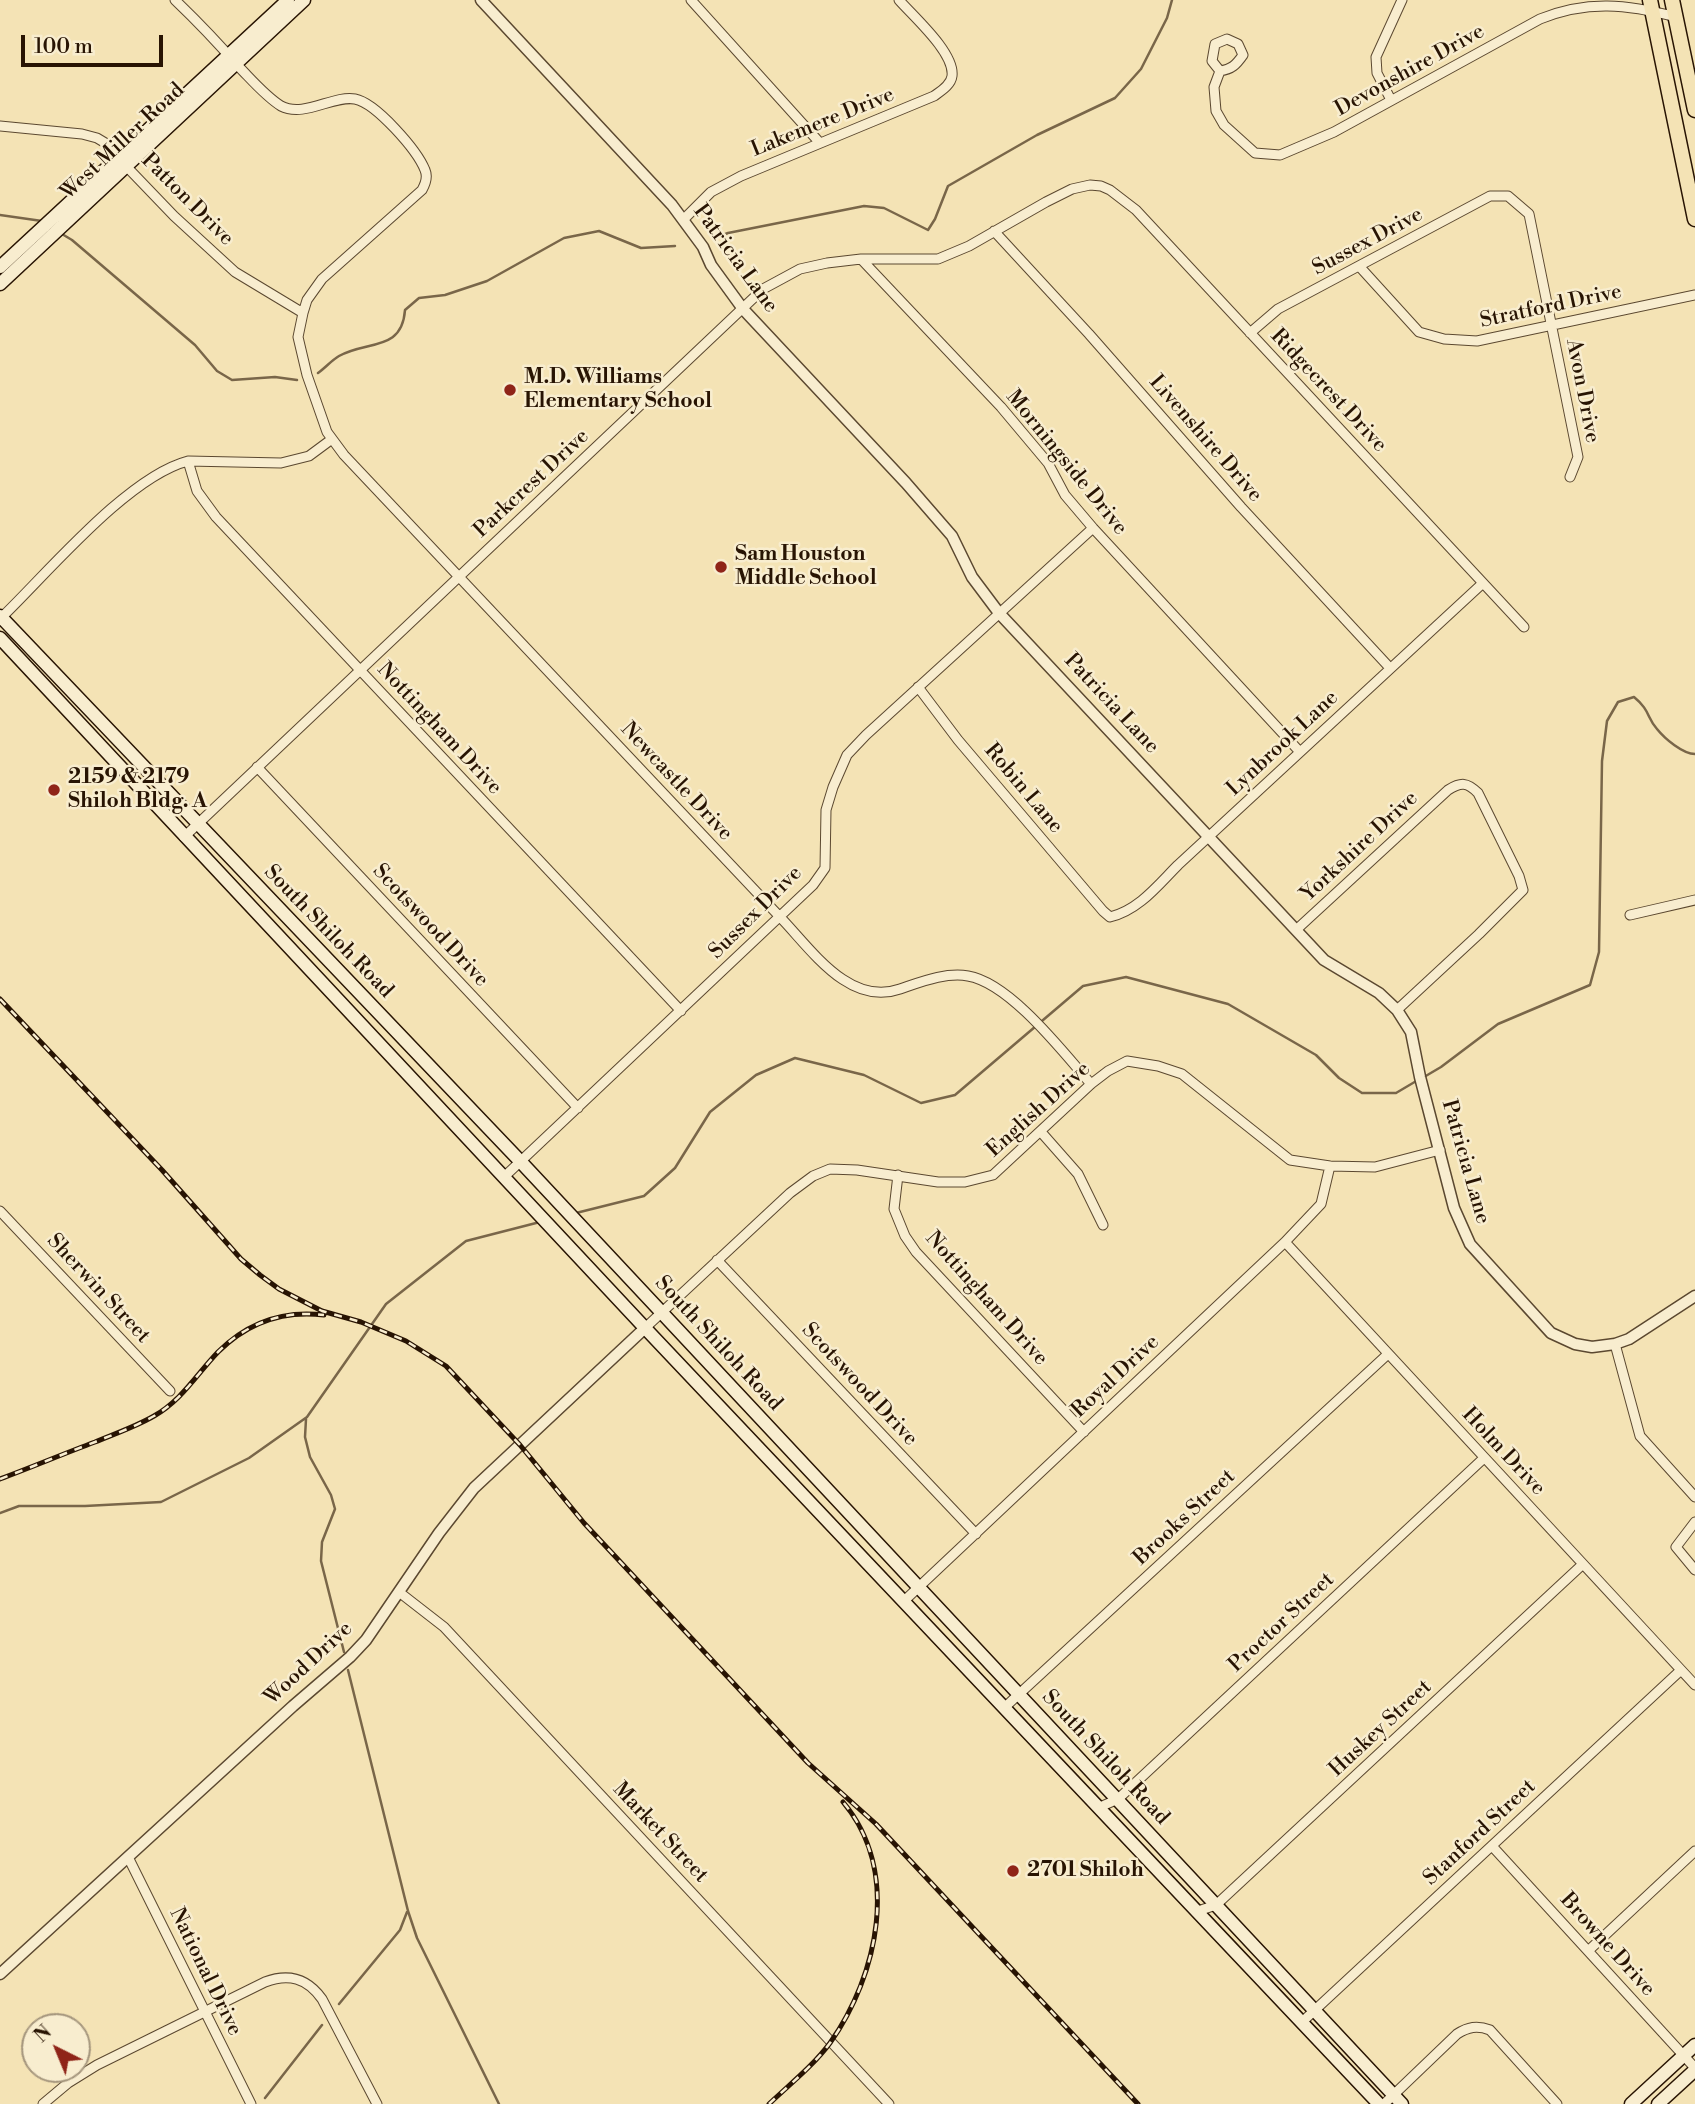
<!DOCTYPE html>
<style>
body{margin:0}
#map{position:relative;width:1695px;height:2104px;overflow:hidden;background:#f4e3b5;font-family:"Libre Bodoni",serif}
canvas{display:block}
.north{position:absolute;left:21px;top:2013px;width:70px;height:70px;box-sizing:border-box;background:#f8edcf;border:2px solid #a5967d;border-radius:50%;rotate:317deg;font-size:19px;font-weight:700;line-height:28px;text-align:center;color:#281403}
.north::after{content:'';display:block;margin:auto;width:24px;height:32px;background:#8f2418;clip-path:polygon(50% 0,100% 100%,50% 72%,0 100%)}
.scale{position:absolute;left:21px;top:35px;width:142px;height:32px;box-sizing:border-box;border:4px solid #281403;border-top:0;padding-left:9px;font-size:21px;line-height:24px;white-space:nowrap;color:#281403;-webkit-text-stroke:5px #f8edcf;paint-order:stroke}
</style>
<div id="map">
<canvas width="1695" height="2104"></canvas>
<div class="north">N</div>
<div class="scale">100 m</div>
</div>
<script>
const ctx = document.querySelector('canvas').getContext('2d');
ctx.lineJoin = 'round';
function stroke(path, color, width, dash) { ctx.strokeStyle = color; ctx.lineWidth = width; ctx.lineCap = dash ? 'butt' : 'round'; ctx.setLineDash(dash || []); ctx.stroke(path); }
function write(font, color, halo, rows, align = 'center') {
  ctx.font = font + ' "Libre Bodoni",serif'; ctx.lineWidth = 5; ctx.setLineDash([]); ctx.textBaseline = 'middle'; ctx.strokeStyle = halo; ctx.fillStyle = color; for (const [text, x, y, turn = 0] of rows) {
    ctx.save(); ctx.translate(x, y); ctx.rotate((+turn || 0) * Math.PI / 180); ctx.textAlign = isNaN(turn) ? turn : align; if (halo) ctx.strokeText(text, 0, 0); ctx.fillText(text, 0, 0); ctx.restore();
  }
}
const stream = new Path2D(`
 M0,215L42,221
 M62,234L72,240L195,345L217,371L232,380L275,377L297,380
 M715,238L728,233L864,206L884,208L928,230L935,219L948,186L1037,135L1115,98L1141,69L1167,18L1172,0
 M318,373C325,368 332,360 339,356C367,340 402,352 405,310L419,298L445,295L487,281L564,238L599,231L641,248L675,246
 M1424,1077L1441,1067L1498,1024L1590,985L1599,952L1602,761L1607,721L1618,702L1634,697C1650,710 1647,718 1657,729C1665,739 1683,754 1695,754
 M576,1213L644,1196L675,1168L710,1112L756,1075L795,1058L864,1075L921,1103L955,1095L1083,986L1126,977L1228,1004L1316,1055L1339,1078L1362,1093H1396L1418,1080
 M306,1419L305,1437L310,1457L331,1495L335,1509L322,1542L321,1561L344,1652
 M0,1513L19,1506H85L161,1502L249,1458L307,1417L386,1304L466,1241L540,1222
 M348,1670L408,1911L417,1938L499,2104
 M339,2004L400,1930L407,1912
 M265,2098L322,2025`);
const minor = new Path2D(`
 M175,0C197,21 218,43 238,66C251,79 265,96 281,106C304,118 333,95 355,99C376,103 417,150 425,170C428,177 426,183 422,190L322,279L307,300L303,313L298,337L307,375L327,432L344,455L780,917C811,949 849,1007 900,989C921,982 946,972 968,976C1010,983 1063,1052 1091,1084
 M691,0L820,143
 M1220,71C1232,69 1236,65 1243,55L1238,44L1227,39L1215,44L1212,61L1220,71L1214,87L1216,111L1224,125L1255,153L1280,155L1334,132L1540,19C1587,0 1627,4 1676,17
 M1391,100L1377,73L1376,57L1402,0
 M0,126L82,134L97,138L112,147L126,166L174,216L235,272L303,313
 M684,219L711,192L741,176L934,96C941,91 951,85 952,76C955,53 914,17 899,0
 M994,231L1089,334L1241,507L1390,668
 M861,259L1001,407L1048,463L1065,495L1093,528L1300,752
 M1359,266L1419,332L1444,339L1477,341L1695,295
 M1250,333L1278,309L1490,196H1508L1529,214L1578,457L1570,477
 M188,461L197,491L216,517L681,1011
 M0,619C47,574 127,477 188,461L281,463L309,456L332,439
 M918,687L958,740L1103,911L1110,917C1139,910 1158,885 1178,865L1483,583
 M257,767L578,1108
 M184,837L763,289L800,269L827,263L861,259H938L969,246L1046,202L1072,189L1090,185L1101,186L1110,190L1136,210L1524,627
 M1630,915L1695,900
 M1296,930L1448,790C1461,782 1467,782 1478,793L1519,876L1523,890L1479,934L1397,1010
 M1041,1132L1078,1174L1103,1225
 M898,1175L894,1209L905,1236L916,1252L1084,1432
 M505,1176L813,885L825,868L826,810L833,787L847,755L866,735L1093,528
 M0,1211L170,1391
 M1285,1242L1695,1685
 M717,1260L976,1534
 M645,1328L790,1193L813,1176L830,1169L857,1170L938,1182H965L993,1175L1091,1084L1108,1071L1127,1061L1158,1066L1182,1074L1290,1160L1330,1166L1375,1167L1440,1150
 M1615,1344L1640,1436L1695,1497
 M1695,1522L1676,1547L1695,1570
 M399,1592L444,1627L889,2104
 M905,1600L1285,1242L1321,1204L1330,1166
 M1005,1707L1388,1354
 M1100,1807L1118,1799L1484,1458
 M1492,1846L1695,2068
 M128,1857L251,2104
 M1198,1911L1216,1905L1583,1564
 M1588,1951L1695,1851
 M1302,2022L1681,1670
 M43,2104L68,2083L97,2065L265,1982C289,1973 307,1978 322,1999L377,2104
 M1384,2104L1457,2034C1468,2027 1477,2025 1490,2030L1557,2104`);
const tertiary = new Path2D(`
 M481,0L672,205L703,247L711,265L743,309L906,483L952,536L972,577L999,613L1324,960L1379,993L1397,1010L1411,1032L1420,1077L1454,1208L1470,1244L1551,1333L1575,1344L1592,1347L1615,1344L1629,1339L1695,1296
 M0,1974L293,1706L350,1657L366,1640L439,1533L474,1488L645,1328`);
const secondary = new Path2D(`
 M0,267L288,0
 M0,284L304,0
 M0,616L520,1161L1402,2104
 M0,638L645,1328L1379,2104
 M1631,2104L1695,2045
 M1658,2104L1695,2070`);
const primary = new Path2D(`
 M1650,0L1695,219
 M1672,0L1695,110`);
const rail = new Path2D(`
 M0,999L162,1170L241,1259L260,1275L279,1289L322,1311L361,1322L406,1341L446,1366L520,1445L584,1523L808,1763L876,1824L1138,2104
 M0,1479C32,1467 63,1454 95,1442C114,1434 135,1427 154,1416C182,1400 196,1375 218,1352C247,1323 283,1310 324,1315
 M769,2104C790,2084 813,2066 830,2043C878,1975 901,1871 843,1802`);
const markers = [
 [510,390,7,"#8f2418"],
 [721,567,7,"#8f2418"],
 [54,790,7,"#8f2418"],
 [1013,1871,7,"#8f2418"]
];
const streetNames = [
 ["Devonshire Drive",1410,71,-29],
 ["Lakemere Drive",823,123,-22],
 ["West Miller Road",123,142,-43],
 ["Patton Drive",187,200,45],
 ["Sussex Drive",1368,242,-28],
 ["Patricia Lane",735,259,54],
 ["Stratford Drive",1551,307,-12],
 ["Ridgecrest Drive",1328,391,47],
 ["Avon Drive",1582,391,79],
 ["Livenshire Drive",1205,439,49],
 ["Morningside Drive",1066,463,51],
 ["Parkcrest Drive",532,484,-43],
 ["Patricia Lane",1111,704,47],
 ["Nottingham Drive",439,729,47],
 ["Lynbrook Lane",1283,744,-43],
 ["Newcastle Drive",676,782,47],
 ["Robin Lane",1023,789,50],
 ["Yorkshire Drive",1360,847,-43],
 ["Sussex Drive",756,913,-45],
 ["Scotswood Drive",430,926,47],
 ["South Shiloh Road",328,932,46],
 ["English Drive",1039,1110,-42],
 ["Patricia Lane",1465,1162,74],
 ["Sherwin Street",98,1289,47],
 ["Nottingham Drive",986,1299,48],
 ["South Shiloh Road",718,1344,47],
 ["Royal Drive",1116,1377,-43],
 ["Scotswood Drive",859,1385,47],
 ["Holm Drive",1503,1452,47],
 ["Brooks Street",1185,1518,-43],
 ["Proctor Street",1282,1623,-43],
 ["Wood Drive",309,1664,-43],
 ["Huskey Street",1381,1729,-43],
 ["South Shiloh Road",1105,1758,47],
 ["Market Street",660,1833,47],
 ["Stanford Street",1480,1833,-43],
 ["Browne Drive",1607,1945,48],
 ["National Drive",205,1972,64]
];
const poiNames = [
 ["M.D. Williams",524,378],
 ["Elementary School",524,402],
 ["Sam Houston",735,555],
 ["Middle School",735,579],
 ["2159 & 2179",68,778],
 ["Shiloh Bldg. A",68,802],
 ["2701 Shiloh",1027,1871]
];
stroke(stream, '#796649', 2.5);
stroke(minor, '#5b4830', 11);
stroke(tertiary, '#5b4830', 13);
stroke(secondary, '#281403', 15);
stroke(primary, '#281403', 17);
stroke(minor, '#f8edcf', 9);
stroke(tertiary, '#f8edcf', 10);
stroke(secondary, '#f8edcf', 12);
stroke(primary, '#f4e3b5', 14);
stroke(rail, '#281403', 5);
stroke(rail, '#f8edcf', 2.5, [8]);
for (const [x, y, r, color] of markers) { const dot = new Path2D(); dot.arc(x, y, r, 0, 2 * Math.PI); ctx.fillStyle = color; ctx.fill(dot); stroke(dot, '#f8edcf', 2.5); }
write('21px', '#281403', '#f8edcf', streetNames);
write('bold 21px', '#281403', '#f8edcf', poiNames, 'left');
</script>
